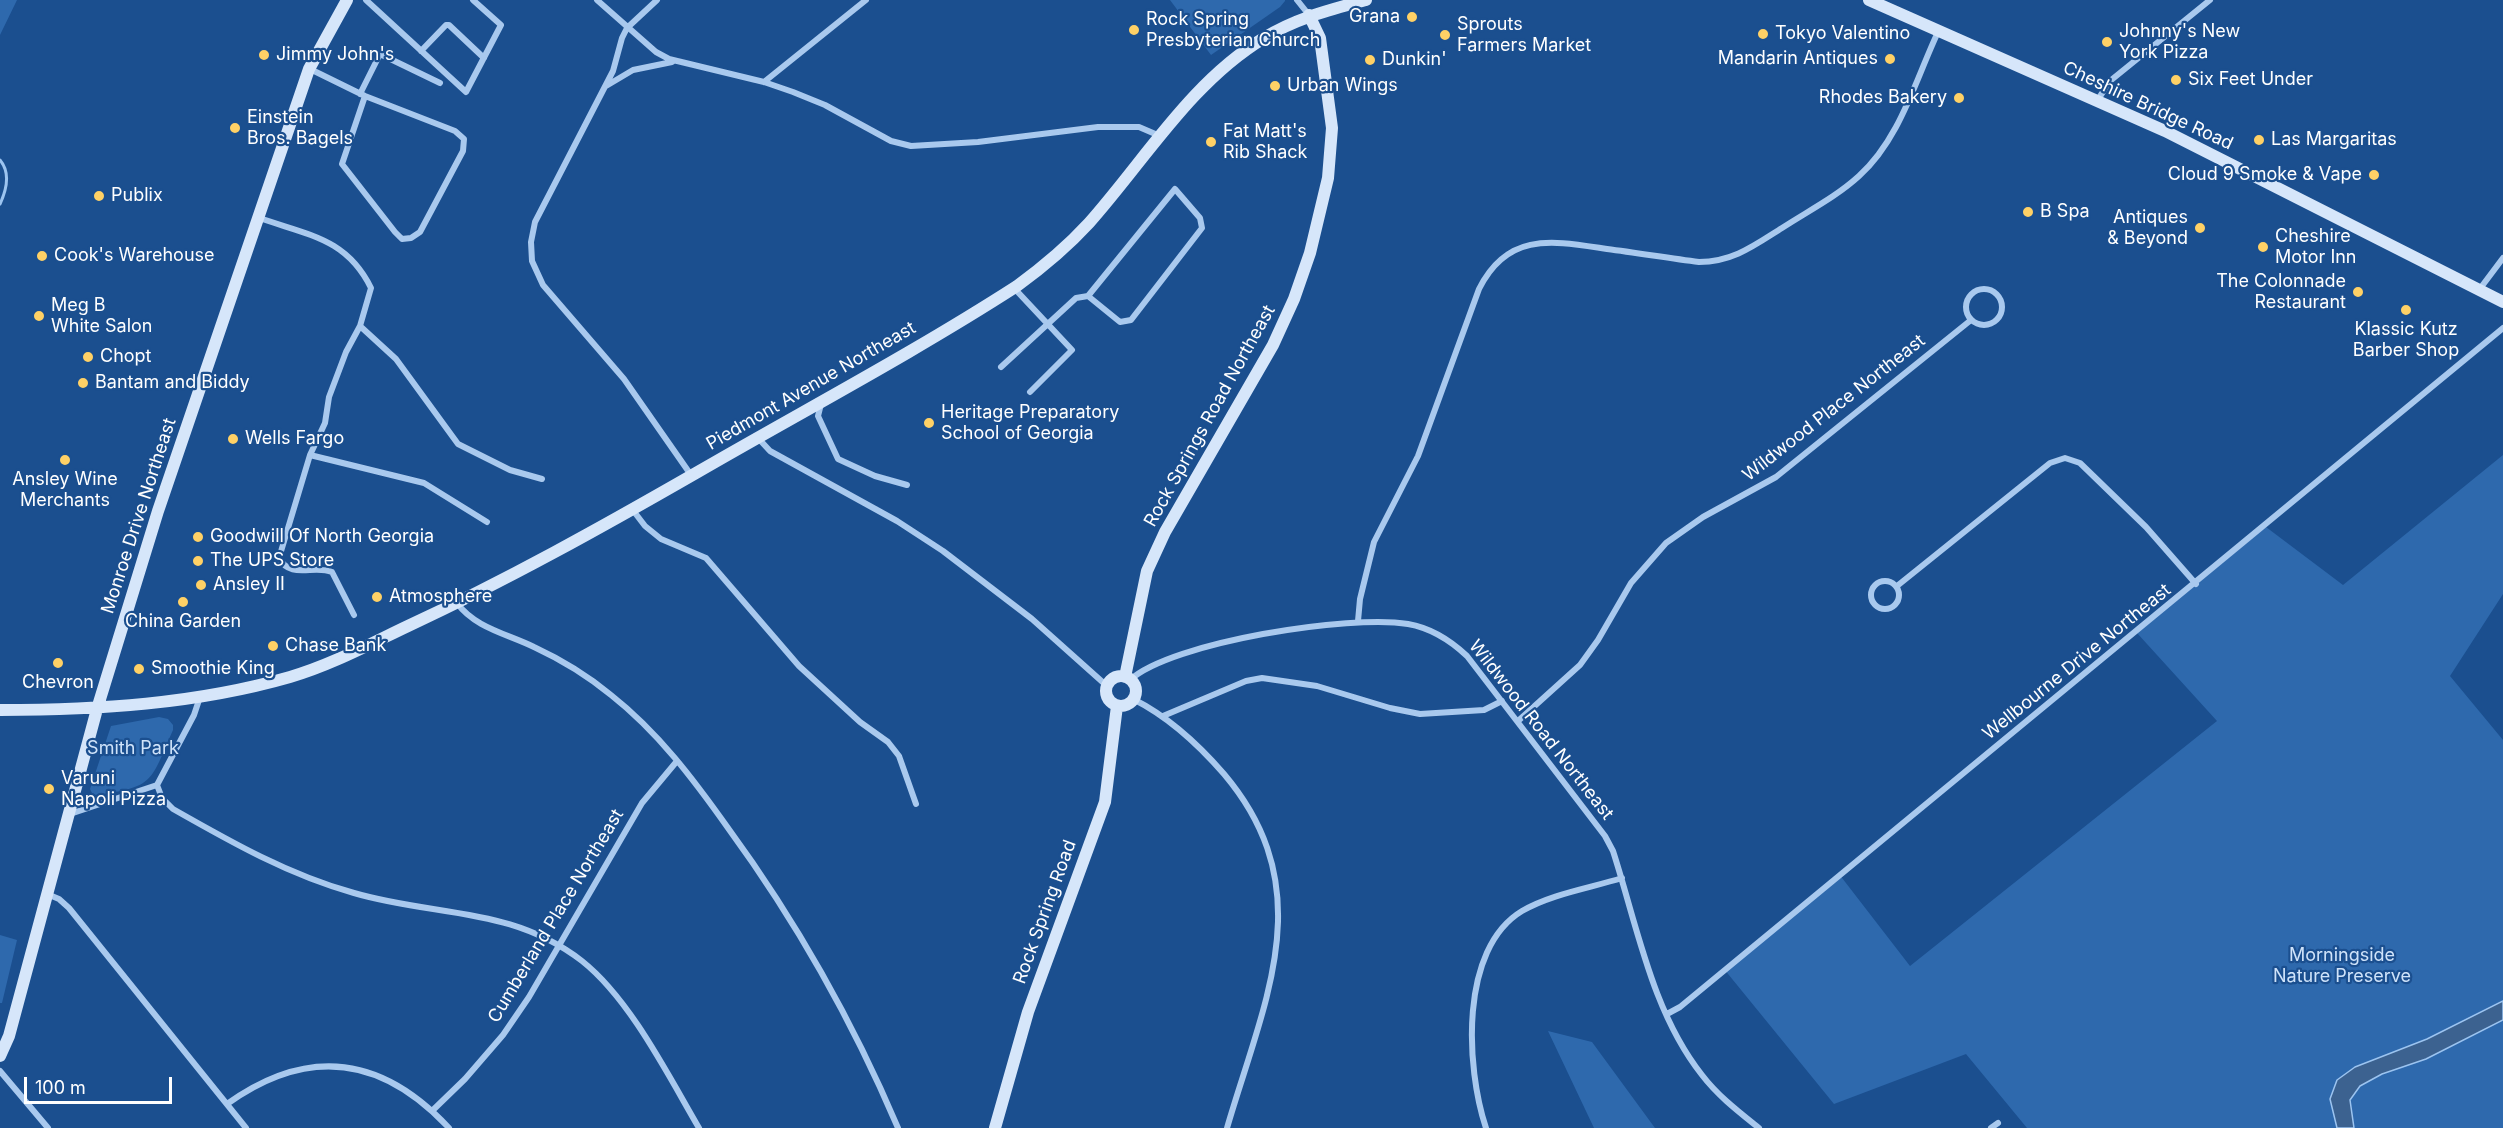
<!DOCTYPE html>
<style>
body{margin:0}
#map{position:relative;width:2503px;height:1128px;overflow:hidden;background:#1b4f8f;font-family:Inter,sans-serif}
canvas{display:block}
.scale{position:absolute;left:24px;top:1077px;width:148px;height:27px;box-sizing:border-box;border:3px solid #fff;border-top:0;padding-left:8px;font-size:18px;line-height:21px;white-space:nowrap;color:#fff;-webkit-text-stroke:4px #1b4f8f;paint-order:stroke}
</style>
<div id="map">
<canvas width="2503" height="1128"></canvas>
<div class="scale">100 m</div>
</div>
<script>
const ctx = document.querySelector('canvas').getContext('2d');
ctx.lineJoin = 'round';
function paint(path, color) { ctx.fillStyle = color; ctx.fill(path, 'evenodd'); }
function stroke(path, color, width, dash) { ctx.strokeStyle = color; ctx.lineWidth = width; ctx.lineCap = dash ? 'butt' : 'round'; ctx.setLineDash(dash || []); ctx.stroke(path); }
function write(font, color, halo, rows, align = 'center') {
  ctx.font = font + ' Inter,sans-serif'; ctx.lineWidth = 4.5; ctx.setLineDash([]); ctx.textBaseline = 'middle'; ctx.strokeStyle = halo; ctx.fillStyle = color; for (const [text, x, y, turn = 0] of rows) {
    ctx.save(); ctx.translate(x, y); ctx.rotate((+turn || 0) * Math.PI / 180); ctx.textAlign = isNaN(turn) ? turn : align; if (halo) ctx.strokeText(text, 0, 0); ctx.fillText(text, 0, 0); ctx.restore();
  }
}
const green = new Path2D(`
 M0,0H17L0,35Z
 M1170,0H1285V1L1280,7L1211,55Z
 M2503,455V594L2450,676L2503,740V1128H2027L1966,1054L1834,1104L1724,969L1839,874L1910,966L2217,721L2137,633L2266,527L2343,585Z
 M159,717L168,719L173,725V730C150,782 155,787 96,795L92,793L90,789L111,726Z
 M0,935L17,940L2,1003H0Z
 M1548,1031L1592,1042L1655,1128H1594Z`);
const water = new Path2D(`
 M2503,1001V1020L2426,1059L2382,1074L2360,1086L2350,1100L2354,1128H2337L2330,1099L2337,1080L2355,1067L2427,1039Z`);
const stream = new Path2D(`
 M0,160C11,173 6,191 0,204`);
const street = new Path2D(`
 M366,0L466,92L501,25L473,0
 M597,0L656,52L669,59L764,82L793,92L825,105L891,141L911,146L978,142L1098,127H1139L1160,136
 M657,0L627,28L622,38L613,71L535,222L531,242L532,261L543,285L624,379L691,475
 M1297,0L1309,15
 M421,51L446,25H449L484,58
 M310,69L365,96L455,131L464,139L463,151L420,232L411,238L402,239L395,232L342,164L365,96
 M764,82L866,0
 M606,86L633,70L672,62
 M360,94L380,54L440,83
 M2097,101L2110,81L2210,0
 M1175,189L1200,218L1202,228L1131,320L1120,322L1088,296Z
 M257,217C306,235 346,237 371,288L360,326L346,352L329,397L325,423L310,455L279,558C291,580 314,564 332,572L354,615
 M1014,288L1072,350L1030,392
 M1966 307a18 18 0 1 1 36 0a18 18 0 1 1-36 0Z
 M2479,290L2503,258
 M360,326L396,359L458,444L510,470L542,479
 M1001,367L1076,298L1088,296
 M821,404L818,416L838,459L875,476L907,485
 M758,438L770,451L897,521L943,551L1032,619L1107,686
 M310,455L424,483L487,522
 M632,509L645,526L661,539L706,558L799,666L860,722L888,742L899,756L916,804
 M1871 595a14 14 0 1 1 28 0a14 14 0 1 1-28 0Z
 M1897,586L2050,463L2065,458L2080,463L2146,527L2196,584
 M457,603C475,628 508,634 534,647C562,660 588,676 611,695C658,732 694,780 728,828C796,921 853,1022 898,1128
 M1358,621L1360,599L1374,542L1418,456L1479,289C1508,231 1553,241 1607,249C1638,253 1668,258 1699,262C1733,262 1755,245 1782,228C1808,211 1836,197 1859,176C1900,139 1915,81 1938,32
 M1130,680C1171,642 1351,614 1408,624C1431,628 1450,640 1467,656L1605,836L1613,851C1637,925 1652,1012 1702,1075C1718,1096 1739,1112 1759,1128
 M1133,699C1169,717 1198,744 1224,774C1322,890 1264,1001 1227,1128
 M1163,716L1246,681L1262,678L1317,686L1390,708L1420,714L1484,710L1502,701
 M1518,721L1580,665L1598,640L1631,583L1666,543L1703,517L1776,477L1971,320
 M157,785L162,798L173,809C231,842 289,875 354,893C436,917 511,906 582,961C630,999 668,1075 699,1128
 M157,785L194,715L200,697
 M70,814L157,785
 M47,894L59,899L69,908L246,1128
 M1667,1014L1680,1007L2503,328
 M0,1071L48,1128
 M227,1104C308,1046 382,1056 449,1128
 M433,1110L465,1079L503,1035L529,997L642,803L677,761
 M1486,1128C1466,1068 1459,949 1522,911C1551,894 1590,888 1622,878
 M1991,1128L1998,1123`);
const secondary = new Path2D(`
 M1869,0L2165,131L2503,302
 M1106 691a15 15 0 1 1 30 0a15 15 0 1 1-30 0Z
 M1125,677L1147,571L1165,532L1273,345L1294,299L1310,253L1328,178L1332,128L1320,38L1309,15
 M0,710C97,710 196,704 290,677C331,665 370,644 408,626C507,580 602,527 696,473C803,411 913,353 1017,286C1043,267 1067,247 1089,223C1145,160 1191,82 1264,38C1296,18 1330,10 1366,0
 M0,1056L9,1036L97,709L158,511L309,69L347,0
 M995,1128L1028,1012L1105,802L1117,706`);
const markers = [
 [1412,17,6,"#ffd166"],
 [1134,30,6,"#ffd166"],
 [1763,34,6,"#ffd166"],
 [1445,35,6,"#ffd166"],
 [2107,42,6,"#ffd166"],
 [264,55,6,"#ffd166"],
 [1890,59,6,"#ffd166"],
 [1370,60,6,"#ffd166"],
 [2176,80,6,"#ffd166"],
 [1275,86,6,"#ffd166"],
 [1959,98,6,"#ffd166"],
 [235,128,6,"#ffd166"],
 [2259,140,6,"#ffd166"],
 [1211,142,6,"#ffd166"],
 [2374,175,6,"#ffd166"],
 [99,196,6,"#ffd166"],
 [2028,212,6,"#ffd166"],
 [2200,228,6,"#ffd166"],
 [2263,247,6,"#ffd166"],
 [42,256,6,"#ffd166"],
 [2358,292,6,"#ffd166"],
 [2406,310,6,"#ffd166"],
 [39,316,6,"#ffd166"],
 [88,357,6,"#ffd166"],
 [83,383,6,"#ffd166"],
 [929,423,6,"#ffd166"],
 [233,439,6,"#ffd166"],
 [65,460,6,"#ffd166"],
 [198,537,6,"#ffd166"],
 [198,561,6,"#ffd166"],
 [201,585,6,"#ffd166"],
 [377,597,6,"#ffd166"],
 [183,602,6,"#ffd166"],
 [273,646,6,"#ffd166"],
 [58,663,6,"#ffd166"],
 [139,669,6,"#ffd166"],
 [49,789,6,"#ffd166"]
];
const poiNames = [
 ["Grana",1400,17,"right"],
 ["Rock Spring",1146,20],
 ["Presbyterian Church",1146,41],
 ["Sprouts",1457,25],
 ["Farmers Market",1457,46],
 ["Johnny's New",2119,32],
 ["York Pizza",2119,53],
 ["Tokyo Valentino",1775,34],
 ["Jimmy John's",276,55],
 ["Mandarin Antiques",1878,59,"right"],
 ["Dunkin'",1382,60],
 ["Six Feet Under",2188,80],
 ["Urban Wings",1287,86],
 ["Rhodes Bakery",1947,98,"right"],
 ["Einstein",247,118],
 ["Bros. Bagels",247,139],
 ["Fat Matt's",1223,132],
 ["Rib Shack",1223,153],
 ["Las Margaritas",2271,140],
 ["Cloud 9 Smoke & Vape",2362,175,"right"],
 ["Publix",111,196],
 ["B Spa",2040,212],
 ["Antiques",2188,218,"right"],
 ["& Beyond",2188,239,"right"],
 ["Cheshire",2275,237],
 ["Motor Inn",2275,258],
 ["Cook's Warehouse",54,256],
 ["The Colonnade",2346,282,"right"],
 ["Restaurant",2346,303,"right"],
 ["Meg B",51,306],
 ["White Salon",51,327],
 ["Klassic Kutz",2406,330,"center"],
 ["Barber Shop",2406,351,"center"],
 ["Chopt",100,357],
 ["Bantam and Biddy",95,383],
 ["Heritage Preparatory",941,413],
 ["School of Georgia",941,434],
 ["Wells Fargo",245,439],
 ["Ansley Wine",65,480,"center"],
 ["Merchants",65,501,"center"],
 ["Goodwill Of North Georgia",210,537],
 ["The UPS Store",210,561],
 ["Ansley II",213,585],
 ["Atmosphere",389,597],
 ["China Garden",183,622,"center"],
 ["Chase Bank",285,646],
 ["Smoothie King",151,669],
 ["Chevron",58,683,"center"],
 ["Varuni",61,779],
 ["Napoli Pizza",61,800]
];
const streetNames = [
 ["Cheshire Bridge Road",2148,106,25],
 ["Piedmont Avenue Northeast",811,386,-30],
 ["Wildwood Place Northeast",1834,408,-38],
 ["Rock Springs Road Northeast",1210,416,-61],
 ["Monroe Drive Northeast",139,516,-72],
 ["Wellbourne Drive Northeast",2077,662,-39],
 ["Wildwood Road Northeast",1541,730,52],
 ["Rock Spring Road",1045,912,-70],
 ["Cumberland Place Northeast",556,916,-59]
];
const parkNames = [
 ["Smith Park",133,749],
 ["Morningside",2342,956],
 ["Nature Preserve",2342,977]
];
paint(green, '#2e69ad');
paint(water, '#3c6290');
stroke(water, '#9cc4f0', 1.5);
stroke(stream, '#9cc4f0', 3);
stroke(street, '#a9c9ee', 6);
stroke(secondary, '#d6e6fa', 12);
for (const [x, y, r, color] of markers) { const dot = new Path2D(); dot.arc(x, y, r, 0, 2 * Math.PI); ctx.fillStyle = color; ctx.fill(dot); stroke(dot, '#1b4f8f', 2); }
write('18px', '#fff', '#1b4f8f', poiNames, 'left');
write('18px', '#fff', '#1b4f8f', streetNames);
write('18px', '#cfe3fa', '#1b4f8f', parkNames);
</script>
